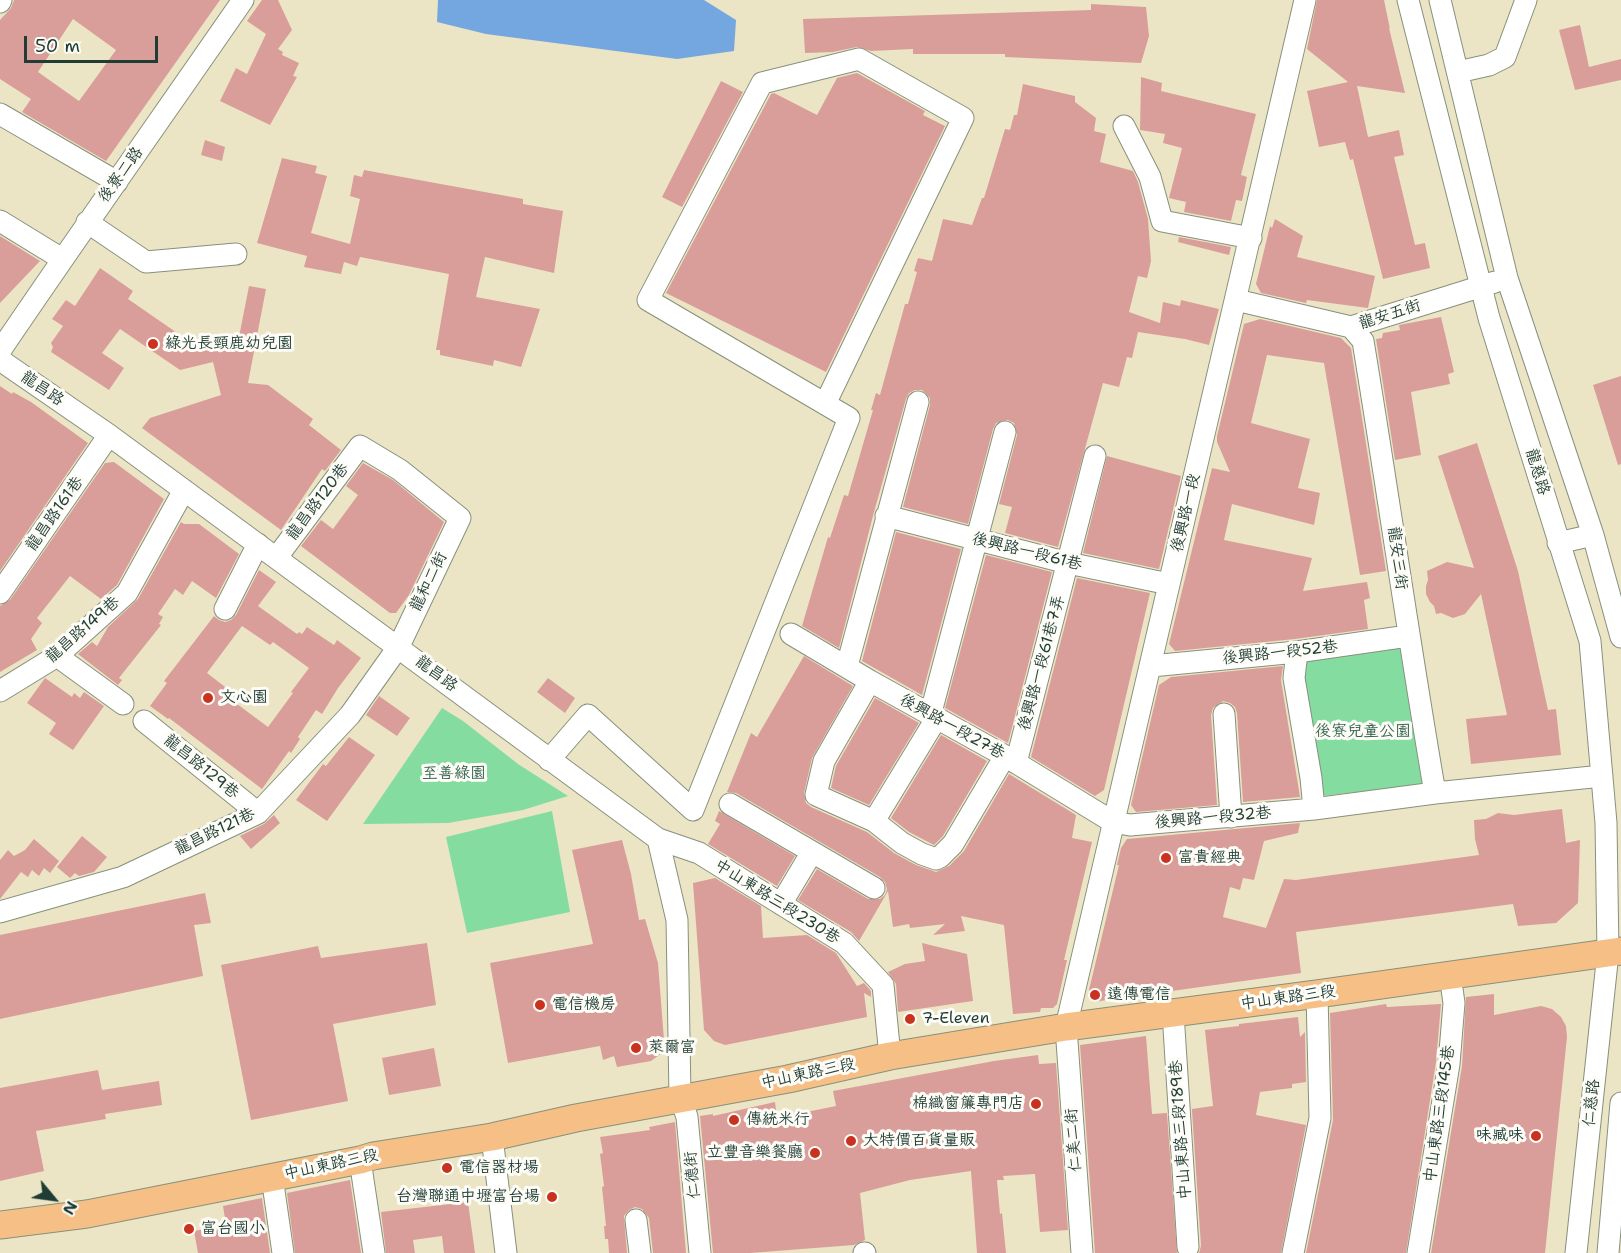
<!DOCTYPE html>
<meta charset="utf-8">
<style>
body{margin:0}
#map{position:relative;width:1621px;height:1253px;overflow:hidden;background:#ece5c5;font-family:"Shantell Sans",sans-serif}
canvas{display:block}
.north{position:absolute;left:24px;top:1169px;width:60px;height:60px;-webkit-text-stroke:4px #fdfcf7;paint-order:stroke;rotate:119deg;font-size:16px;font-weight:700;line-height:24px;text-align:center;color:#1f3d34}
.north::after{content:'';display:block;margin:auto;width:21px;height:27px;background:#1f3d34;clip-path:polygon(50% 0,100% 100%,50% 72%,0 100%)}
.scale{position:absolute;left:24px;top:36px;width:134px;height:27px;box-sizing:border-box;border:3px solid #1f3d34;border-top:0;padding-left:8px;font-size:18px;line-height:21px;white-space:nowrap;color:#1f3d34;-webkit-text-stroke:4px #fdfcf7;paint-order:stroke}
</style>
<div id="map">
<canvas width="1621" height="1253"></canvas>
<div class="north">N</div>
<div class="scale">50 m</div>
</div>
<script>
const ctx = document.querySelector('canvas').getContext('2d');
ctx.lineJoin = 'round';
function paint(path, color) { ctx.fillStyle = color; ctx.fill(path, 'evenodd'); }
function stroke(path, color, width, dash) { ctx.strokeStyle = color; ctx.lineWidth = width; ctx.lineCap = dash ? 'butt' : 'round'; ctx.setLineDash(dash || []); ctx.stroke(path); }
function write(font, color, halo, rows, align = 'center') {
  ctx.font = font + ' "Shantell Sans","LXGW WenKai TC",sans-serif'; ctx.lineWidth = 6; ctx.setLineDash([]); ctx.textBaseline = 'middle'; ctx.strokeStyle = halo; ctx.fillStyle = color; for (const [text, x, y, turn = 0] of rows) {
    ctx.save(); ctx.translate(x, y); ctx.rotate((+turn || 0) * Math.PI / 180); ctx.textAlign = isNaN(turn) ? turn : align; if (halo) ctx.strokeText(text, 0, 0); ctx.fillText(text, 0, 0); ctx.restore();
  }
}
const green = new Path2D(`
 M1403,645L1432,784L1312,797L1299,676L1306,658Z
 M442,708L463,721L518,764L568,796L523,810L448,823L363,824Z
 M552,811L570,912L467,933L446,837Z`);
const water = new Path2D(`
 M438,0H704L736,20L734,51L677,59L486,34L437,22Z`);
const building = new Path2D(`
 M14,0H220L106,161L22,112L31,99L0,79V20L11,8ZM73,19L116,50L79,101L38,72Z
 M262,0H278L292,30L278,49L283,52L282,55L299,63L293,76L297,77L270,125L220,101L236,68L247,74L266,34L247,21Z
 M1317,0H1384L1390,29L1389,28L1405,93L1357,86L1368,137L1399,130L1404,155L1394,157L1415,245L1425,243L1430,268L1383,279L1353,159L1350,160L1345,142L1319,147L1307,91L1348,82L1307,49Z
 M1091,4L1146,7L1149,36L1141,63L1005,57V54H913V49L871,51L857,47L833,52L805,53L803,19L1091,10Z
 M1580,25L1589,67L1621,59V80L1575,90L1559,30Z
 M857,73L925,111L923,115L945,126L826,372L666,293L771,94L774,93L817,115L837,78Z
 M1141,77L1162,83L1161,91L1256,114L1241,175L1247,177L1242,201L1236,200L1231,221L1184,212L1186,202L1169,198L1182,148L1163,143L1165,134L1140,130Z
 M721,81L743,92L682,207L662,197Z
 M1023,84L1075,96V102L1096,118L1094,131L1106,134L1100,162L1133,171L1138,182L1148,219L1151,261L1147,278L1138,276L1129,312L1160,323L1163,302L1180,306L1181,300L1219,309L1209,345L1185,339L1138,332L1132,358L1127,357L1119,387L1103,383L1058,547L1005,533L1012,507L999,504L1017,435L1014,423L1008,420L996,423L993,429L968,524L903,507L930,405V398L922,390H915L909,393L906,399L874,512L839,648L802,626L828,537L830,538L844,495L848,496L873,410H871L876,393L880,395L905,304H908L917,272L914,271L918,258L932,261L943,219L972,225L982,198H984L1005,129L1010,130L1014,115H1017Z
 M205,140L225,147L222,161L201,155Z
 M282,158L317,166L315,173L327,176L311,233L350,244L360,199L350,196L354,175L362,177L364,170L523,199V204L563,211L554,273L485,257L476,297L540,309L521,367L494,360L493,366L440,355V350H436L449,274L360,257L357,266L344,262L341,274L304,267L307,256L257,243Z
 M1275,219L1303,236L1297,257L1375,276L1368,308L1307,300L1306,303L1261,293L1256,284L1270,226L1272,228Z
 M0,236L40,261L0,303Z
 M1179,237L1231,247L1229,255L1178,242Z
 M100,268L133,291L128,299L196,346L238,342L249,286L266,289L248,383L268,385L313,419L309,425L341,450L325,471L322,469L281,530L142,428L150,418L221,395L213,362L180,370L120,329L102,353L124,368L109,390L51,352L53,347L51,343L63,326L52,319L66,300L75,306Z
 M1441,317L1454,372L1448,374L1450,384L1411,392L1421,455L1395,460L1376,339L1382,338L1383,333L1400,330L1399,325Z
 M1260,319L1341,338L1351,348L1386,571L1360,575L1324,363L1267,355L1251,423L1310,439L1298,488L1320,493L1314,525L1232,504L1224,540L1312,558L1303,591L1367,582L1370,598L1364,600L1368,629L1295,639L1175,651L1169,644L1212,468L1230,472L1217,442V436L1244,324Z
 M1621,376V464L1618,465L1593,385Z
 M0,386L12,394L13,392L31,402L88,443L0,571Z
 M1477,443L1518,571L1548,710L1556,709L1561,755L1471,764L1466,719L1507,715L1481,594L1465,614L1453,618L1441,613L1436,614L1434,606L1430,602L1426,594V586L1428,580L1427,571L1447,562L1474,568L1438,456Z
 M1107,456L1181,476L1159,569L1083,553Z
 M114,462L164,499L117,585L101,599L70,576L37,618L42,623L31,639L37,650L0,672V606L10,600L105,463Z
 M363,463L393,480L444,522L409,595L396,613H390L301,546L321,520L333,529L358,495L346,486Z
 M181,522L184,524H199L239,554L216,598L192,581L183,595L175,589L158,614L163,617L159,624L161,625L119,678L122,680L118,685L78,654L92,642L97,646L108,627L138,599Z
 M896,532L961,549L922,695L862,661Z
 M986,555L1052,572L1008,743L945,708Z
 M259,570L276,582L258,606L297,634L299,632L302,634L307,627L334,645L337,640L361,658L338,688L322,714L316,710L298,737L300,739L291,753L289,751L262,789L169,718L168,719L150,706L167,683L164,681L214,616L219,620L225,622L231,620L236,615ZM242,626L270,645L273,642L309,668L291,692L293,693L268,727L229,698L233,693L207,673Z
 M1077,578L1150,593L1104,790L1095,796L1031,757Z
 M804,656L853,686L812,758L804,793L806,803L811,807L867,832L894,853L916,865L936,872L949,866L964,851L1009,774L1076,815L1072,838L1092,842L1064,960H1067L1057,1004L1053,1008H1041L1040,1012L1013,1014L1004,925L961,916L965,931L933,935L945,924L910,928L909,924L893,927L888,891L859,941L851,932L798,900L817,869L868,899H880L885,895L887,889L885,882L880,877L736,793L727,792L751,733L757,737Z
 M1283,666L1281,680L1300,797L1243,802L1237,713L1235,707L1230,703L1223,701L1213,708L1211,715L1217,805L1136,812L1131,805L1159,685L1171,677Z
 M45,678L72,697L74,693L80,698L84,692L104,706L73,750L49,734L56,723L27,703Z
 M548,678L575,698L565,713L537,692Z
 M379,696L410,718L397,736L366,715Z
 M875,698L919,723L869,805L831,788L836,766Z
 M941,735L987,761L943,836L934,845L909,832L891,818Z
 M349,737L375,755L327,821L296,800L323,764L326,766Z
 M1562,809L1566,843L1580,840L1578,903L1556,923L1518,926L1513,904L1296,932L1301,973L1093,1002L1089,990L1119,865H1117L1121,848L1127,839L1300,823L1298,833L1264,841L1254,880L1243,878L1240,890L1230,887L1223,917L1266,928L1284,879L1296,880L1479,855L1475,839L1474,820L1486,819L1498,813L1514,815Z
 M719,811L795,856L777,886L708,844L720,824L715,821Z
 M274,815L280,823L251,849L240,836L264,824Z
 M82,836L107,857L94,872L79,876L75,873L70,878L57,867Z
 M34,839L59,861L50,873L44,868L39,876L32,870L28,877L21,872L0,899V860L8,850L14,856L25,850Z
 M622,840L631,874L639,920L645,919L658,963L664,1040L662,1053L651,1061L617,1067L614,1056L603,1060L600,1046L508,1063L490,963L593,944L572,850Z
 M715,878L761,906L763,938L807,935L836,953L857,986L864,983L871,991V997L864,993L867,1017L725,1045L714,1041L704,1030L693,883Z
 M205,893L211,923L194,925L203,976L0,1019V935Z
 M427,943L436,1005L333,1024L348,1101L251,1120L221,965L318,946L321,958Z
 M922,943L967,954L973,1001L898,1012L896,984L888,972L905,964L925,961Z
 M1494,994V1015L1541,1006L1552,1009L1561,1017L1566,1026L1567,1037L1545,1253H1431L1462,1066L1466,997Z
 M1386,1004L1387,1007L1441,1004L1436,1062L1406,1253H1306L1333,1120L1330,1013Z
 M1298,1017L1300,1037L1305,1032L1306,1082L1292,1084V1088L1260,1092L1256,1115L1306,1125L1281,1253H1199L1201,1246L1192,1111V1109L1213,1106L1205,1030L1239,1026V1024Z
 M1146,1036L1152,1114L1167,1113L1177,1253H1095L1080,1045Z
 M434,1048L441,1086L389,1095L382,1058Z
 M1038,1055L1039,1064L1056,1063L1068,1230L1040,1232L1035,1174L1003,1176L1004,1180H997L1000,1214L1002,1213L1006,1253H977L971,1171L910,1180L860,1193L865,1240L854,1245L750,1253H713L700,1116L713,1114V1116L775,1102L777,1118L836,1106L833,1091L994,1061Z
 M98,1070L102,1090L159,1081L162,1105L105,1114L106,1119L36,1131L44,1171L0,1181V1088Z
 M675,1122L686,1253H653L649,1218L642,1209L635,1207L629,1210L624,1216L627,1253H609L608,1239H605L604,1226H606L602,1187L604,1186L600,1154L603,1153L600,1137L650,1130L649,1127Z
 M350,1180L361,1253H295L287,1193Z
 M262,1198L270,1253H198L194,1231L226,1225L223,1206Z
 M468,1202L475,1253H444L442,1236L413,1240L415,1253H386L381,1212Z`);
const minor = new Path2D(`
 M1408,0L1489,318L1590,641L1606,823L1608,953L1576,1253
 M1440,0L1507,278L1593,535L1621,637
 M0,2L1,0
 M1458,72L1489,65L1505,57L1526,0
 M0,114L117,182
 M1124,126L1150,177L1162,221L1251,238
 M0,221L62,259
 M87,222L146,262L236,254
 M1236,300L1351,327L1495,282
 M1351,327L1363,341C1388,492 1409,643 1435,793
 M0,351C80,233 162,117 243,0
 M0,360L109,435L658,839L677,920L680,1097L687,1117L700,1253
 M886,516L1068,563L1169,584
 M1558,543L1593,535
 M0,593L109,435
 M225,609L258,544
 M791,634L870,681L1005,756L1113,822L1130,825L1314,809L1435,793L1602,776
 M1297,652L1294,678L1311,778L1314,809
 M57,656L123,704
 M847,666L918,402
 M1151,666L1297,652L1408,636
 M870,681L824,761L816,795L874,821L902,843L922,854L936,859L940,857L953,844L1005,756
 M0,691L57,656L127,593L184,490
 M1224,714L1231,817
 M930,716L1005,432
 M144,721L258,813
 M549,760L588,715L693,810L849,418L648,300L762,83L859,59L963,118L825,404
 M1016,763L1095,456
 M730,804L874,888
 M874,821L936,719
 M658,839L699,853L844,943L883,985L890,1056
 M781,904L812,852
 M0,912L123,877L258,813L350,715L399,646L460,518L400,470L360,446L277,557
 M1173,1013L1188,1247
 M492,1137L506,1253
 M360,1160L374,1253
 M272,1177L283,1253
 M636,1220L640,1253
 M864,1253H865
 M1082,1253L1066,1027L1305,0
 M1293,1253L1320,1118L1317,994
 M1418,1253L1449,1064L1454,1003L1450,975
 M1608,1253L1621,1103`);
const major = new Path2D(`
 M0,1225L87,1214L360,1160L373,1156L492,1137L576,1118L788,1079L890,1056L1066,1027L1317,994L1621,951`);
const markers = [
 [153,344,6,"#c8321e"],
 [208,698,6,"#c8321e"],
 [1166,858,6,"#c8321e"],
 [1095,995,6,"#c8321e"],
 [540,1005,6,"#c8321e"],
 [910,1019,6,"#c8321e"],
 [636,1048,6,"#c8321e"],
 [1036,1104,6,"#c8321e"],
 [734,1120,6,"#c8321e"],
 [1536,1136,6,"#c8321e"],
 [851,1141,6,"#c8321e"],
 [815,1153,6,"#c8321e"],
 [447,1168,6,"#c8321e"],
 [552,1197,6,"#c8321e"],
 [189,1229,6,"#c8321e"]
];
const streetNames = [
 ["後寮二路",121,175,-54],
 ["龍安五街",1390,315,-18],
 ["龍昌路",42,389,34],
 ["龍慈路",1537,472,73],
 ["龍昌路120巷",318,502,-53],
 ["後興路一段",1186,513,-77],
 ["龍昌路161巷",55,514,-55],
 ["後興路一段61巷",1027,552,14],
 ["龍安三街",1397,558,82],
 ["龍和二街",429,582,-64],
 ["龍昌路149巷",83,630,-41],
 ["後興路一段52巷",1280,653,-6],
 ["後興路一段61巷7弄",1042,663,-75],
 ["龍昌路",436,674,37],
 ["後興路一段27巷",952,727,29],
 ["龍昌路129巷",201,767,39],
 ["後興路一段32巷",1213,818,-5],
 ["龍昌路121巷",215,832,-26],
 ["中山東路三段230巷",777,902,32],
 ["中山東路三段",1288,998,-8],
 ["中山東路三段",808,1074,-12],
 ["仁慈路",1592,1103,-84],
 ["中山東路三段145巷",1440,1114,-82],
 ["中山東路三段189巷",1181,1130,-94],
 ["仁美二街",1074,1140,-94],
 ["中山東路三段",331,1165,-12],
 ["仁德街",693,1175,-95]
];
const poiNames = [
 ["綠光長頸鹿幼兒園",165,344],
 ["文心園",220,698],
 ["富貴經典",1178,858],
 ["遠傳電信",1107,995],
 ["電信機房",552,1005],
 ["7-Eleven",922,1019],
 ["萊爾富",648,1048],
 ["棉織窗簾專門店",1024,1104,"right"],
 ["傳統米行",746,1120],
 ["味臧味",1524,1136,"right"],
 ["大特價百貨量販",863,1141],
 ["立豐音樂餐廳",803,1153,"right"],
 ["電信器材場",459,1168],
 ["台灣聯通中壢富台場",540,1197,"right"],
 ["富台國小",201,1229]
];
const parkNames = [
 ["後寮兒童公園",1363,732],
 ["至善綠園",454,774]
];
paint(green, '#84dca1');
paint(water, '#74a7e0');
paint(building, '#d99e9a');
stroke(minor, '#86917c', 23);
stroke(major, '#86917c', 29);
stroke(minor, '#fff', 21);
stroke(major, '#f5bf86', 27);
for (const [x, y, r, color] of markers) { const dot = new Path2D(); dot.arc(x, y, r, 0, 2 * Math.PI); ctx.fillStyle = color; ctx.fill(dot); stroke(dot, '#fdfcf7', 2); }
write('16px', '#1f3d34', '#fdfcf7', streetNames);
write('16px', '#1f3d34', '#fdfcf7', poiNames, 'left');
write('16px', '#38654f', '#fdfcf7', parkNames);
</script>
